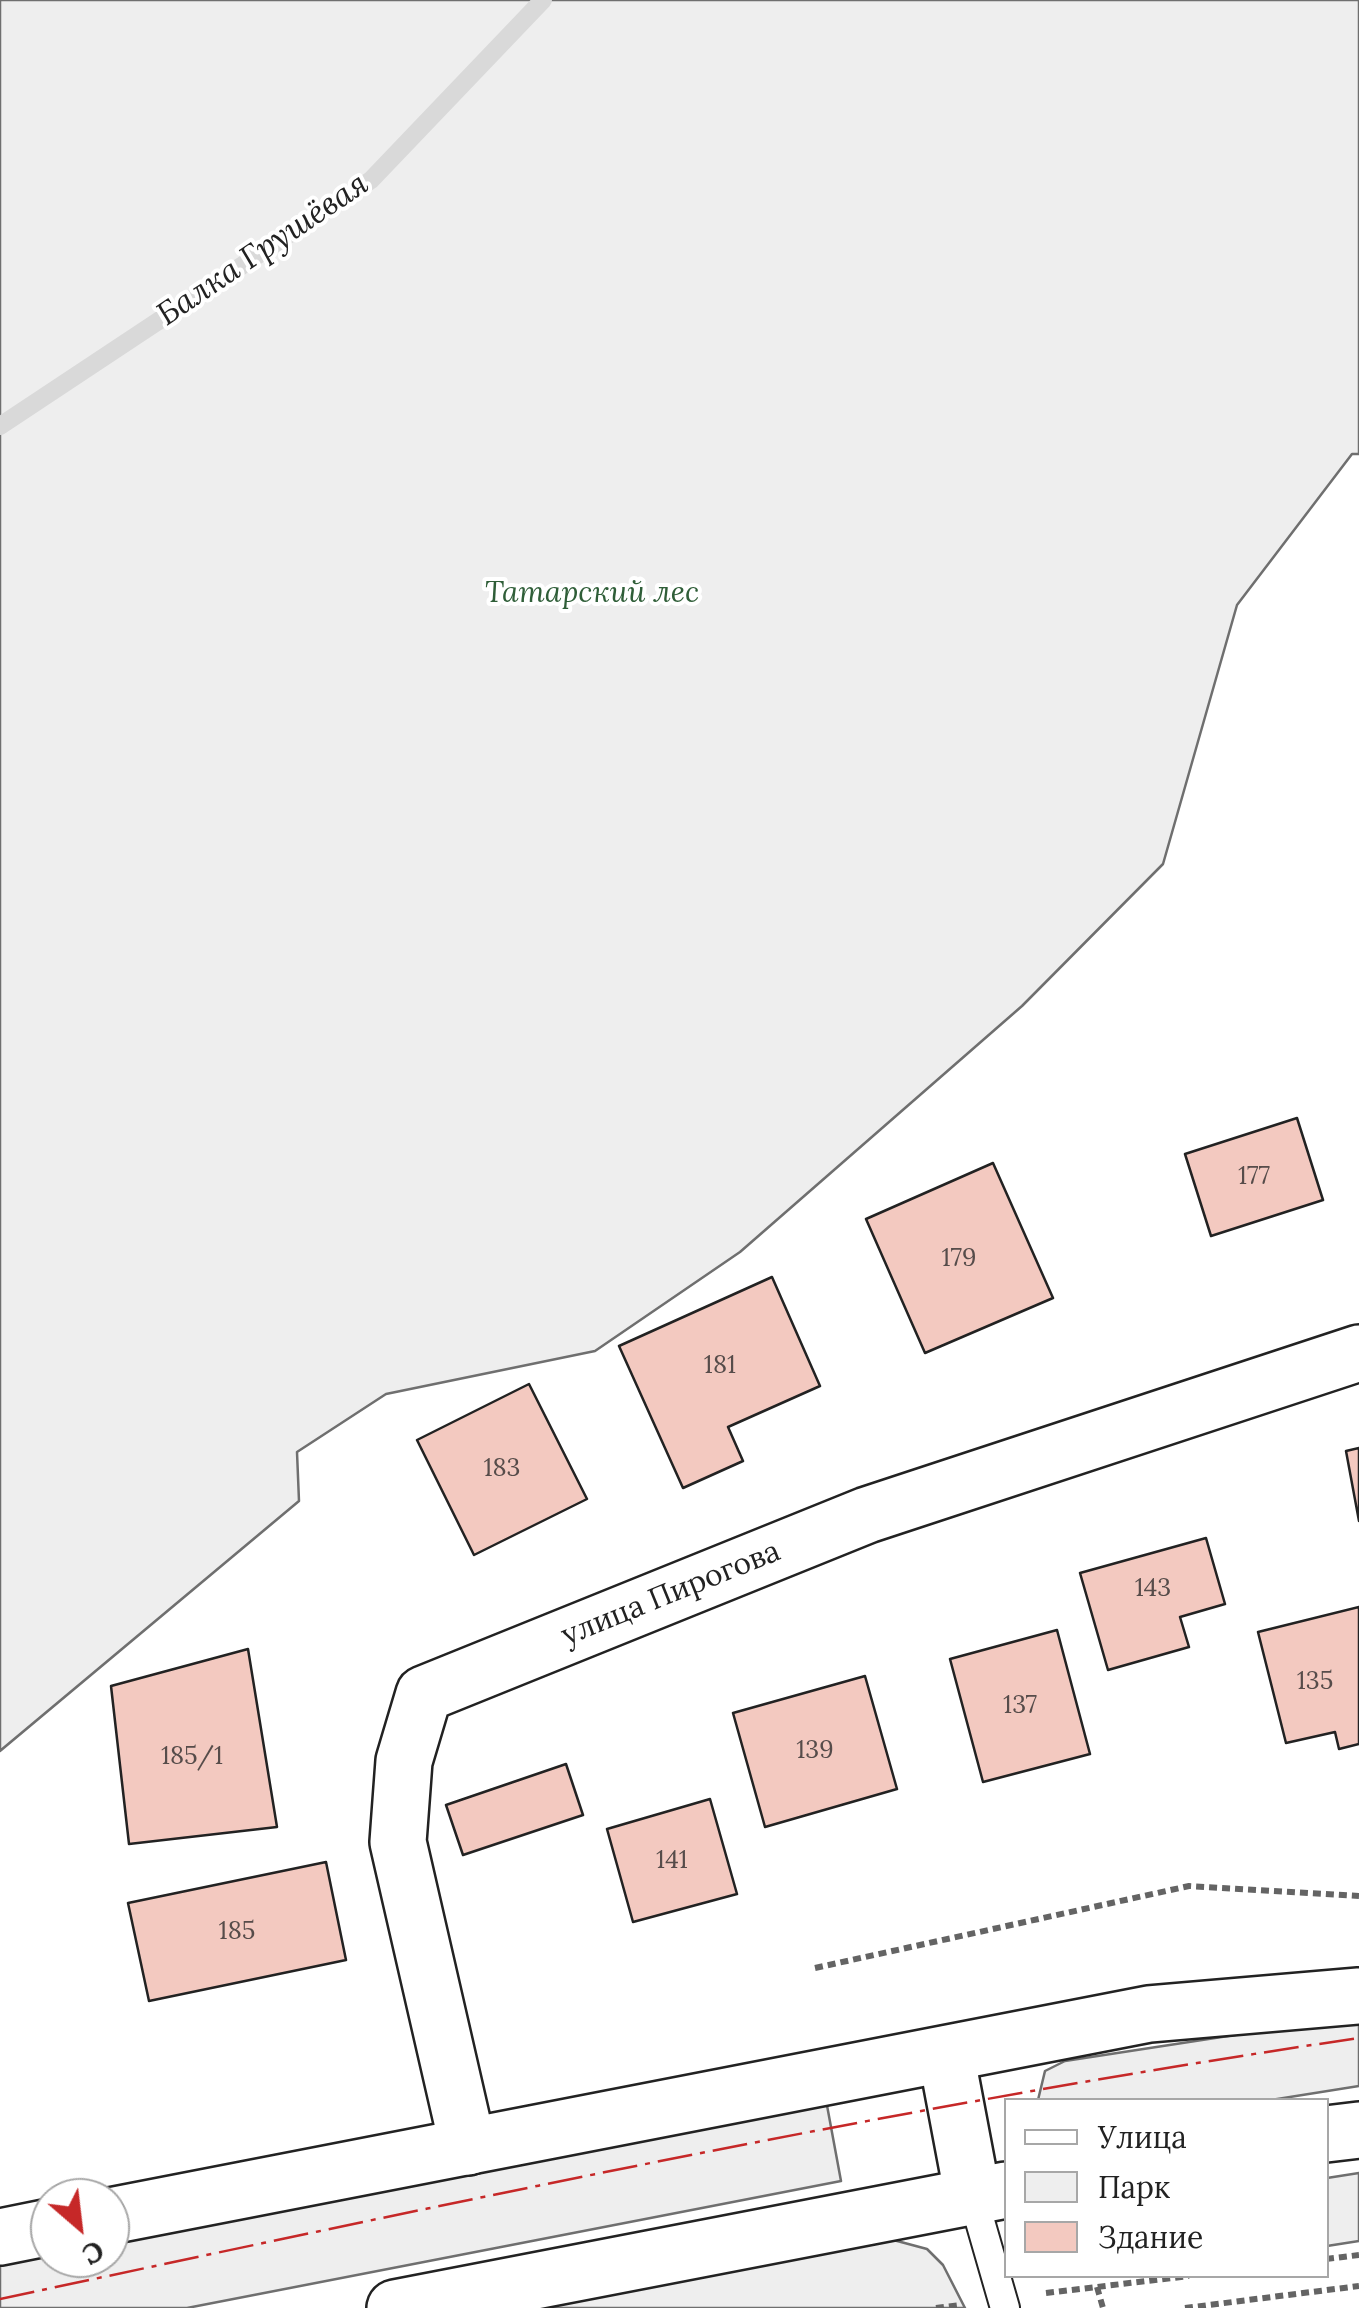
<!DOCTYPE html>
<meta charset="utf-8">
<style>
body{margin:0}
#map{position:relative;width:1359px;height:2308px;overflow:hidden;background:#fff;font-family:Lora,serif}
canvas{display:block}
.legend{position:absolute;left:1004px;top:2098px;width:325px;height:180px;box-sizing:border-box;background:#fff;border:2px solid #a7a7a7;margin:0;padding:12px 18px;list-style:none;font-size:30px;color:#222}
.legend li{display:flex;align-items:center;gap:20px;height:50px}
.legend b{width:50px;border:2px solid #a7a7a7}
.north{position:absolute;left:30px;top:2178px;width:100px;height:100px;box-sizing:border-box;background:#fff;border:2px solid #a7a7a7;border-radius:50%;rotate:152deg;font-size:28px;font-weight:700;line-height:40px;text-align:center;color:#222}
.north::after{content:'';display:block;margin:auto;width:35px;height:45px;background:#c62828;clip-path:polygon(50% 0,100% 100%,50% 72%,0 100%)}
</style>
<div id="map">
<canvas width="1359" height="2308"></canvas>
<ul class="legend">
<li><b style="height:12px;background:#fff"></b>Улица</li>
<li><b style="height:28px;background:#eee"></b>Парк</li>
<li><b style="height:28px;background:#f3c9c0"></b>Здание</li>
</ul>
<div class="north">С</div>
</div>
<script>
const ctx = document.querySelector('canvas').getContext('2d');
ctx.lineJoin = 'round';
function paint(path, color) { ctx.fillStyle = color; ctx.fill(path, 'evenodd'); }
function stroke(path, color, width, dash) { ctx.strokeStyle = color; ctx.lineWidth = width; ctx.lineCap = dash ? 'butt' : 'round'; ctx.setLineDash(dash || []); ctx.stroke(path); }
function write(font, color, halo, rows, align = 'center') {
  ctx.font = font + ' Lora,serif'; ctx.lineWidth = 8; ctx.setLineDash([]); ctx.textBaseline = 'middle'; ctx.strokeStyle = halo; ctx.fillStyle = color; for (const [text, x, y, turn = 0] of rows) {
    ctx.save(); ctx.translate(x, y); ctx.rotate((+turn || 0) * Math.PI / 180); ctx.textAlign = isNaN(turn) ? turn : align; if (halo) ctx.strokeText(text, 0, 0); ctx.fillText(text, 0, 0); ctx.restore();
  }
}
const green = new Path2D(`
 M0,0H1359V454H1352L1237,605L1163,864L1022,1006L740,1252L595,1351L386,1394L297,1452L299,1501L0,1751Z
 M1359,2016V2086L1271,2100H1038L1045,2071L1065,2061Z
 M826,2100L841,2181L187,2308H0V2262L50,2252V2258H110V2240Z
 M1359,2173V2241L1327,2246V2178Z
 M886,2238L927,2249L943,2265L965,2308H521Z`);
const stream = new Path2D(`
 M0,426L371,180L543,0`);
const building = new Path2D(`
 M1297,1118L1323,1200L1211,1236L1185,1154Z
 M993,1163L1053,1298L925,1353L866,1219Z
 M772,1277L820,1386L728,1427L743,1461L683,1488L619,1346Z
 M529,1384L587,1499L474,1555L417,1440Z
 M1359,1448V1521L1346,1451Z
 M1206,1538L1225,1604L1180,1617L1189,1647L1108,1670L1080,1573Z
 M1359,1607V1744L1339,1749L1335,1732L1286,1743L1258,1632Z
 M1057,1630L1090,1754L983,1782L950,1659Z
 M248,1649L277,1827L129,1844L111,1686Z
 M865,1676L897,1789L765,1827L733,1713Z
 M566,1764L583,1815L463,1855L446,1805Z
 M710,1799L737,1894L633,1922L607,1829Z
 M326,1862L346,1960L149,2001L128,1903Z`);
const path = new Path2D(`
 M815,1968L1189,1886L1359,1896
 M1326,2259L1359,2255
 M1097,2287L1103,2308
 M1046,2293L1189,2276
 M936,2308L960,2305
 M1185,2308L1359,2286`);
const lane = new Path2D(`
 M973,2197L1005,2308`);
const street = new Path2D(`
 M946,2054L973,2197
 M468,2147L398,1842L404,1761L424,1694L867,1515L1359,1353`);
const secondary = new Path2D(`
 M1326,2134L1359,2130
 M110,2216L1149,2014L1359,1996
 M0,2237L50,2227
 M395,2308L1006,2190`);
const power = new Path2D(`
 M0,2299C451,2203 903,2105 1359,2038`);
const numberNames = [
 ["177",1254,1177],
 ["179",959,1259],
 ["181",720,1366],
 ["183",502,1469],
 ["143",1153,1589],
 ["135",1315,1682],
 ["137",1020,1706],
 ["139",815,1751],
 ["185/1",192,1757],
 ["141",672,1861],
 ["185",237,1932]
];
const parkNames = [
 ["Татарский лес",592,593]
];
const streetNames = [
 ["улица Пирогова",671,1594,-22]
];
const waterNames = [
 ["Балка Грушёвая",263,250,-34]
];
paint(green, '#eee');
stroke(green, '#6f6f6f', 2.5);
stroke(stream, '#d9d9d9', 18);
paint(building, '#f3c9c0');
stroke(building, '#222', 2.5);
stroke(lane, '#222', 32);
stroke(street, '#222', 60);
stroke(secondary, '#222', 60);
stroke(path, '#646464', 6, [8, 5]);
stroke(lane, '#fff', 28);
stroke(street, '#fff', 55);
stroke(secondary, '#fff', 55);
stroke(power, '#c62828', 2.5, [35, 8, 5, 8]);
write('25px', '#564c4a', null, numberNames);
write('italic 30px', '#2f5e38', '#fff', parkNames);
write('30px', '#222', '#fff', streetNames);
write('italic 32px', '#222', '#fff', waterNames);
</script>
